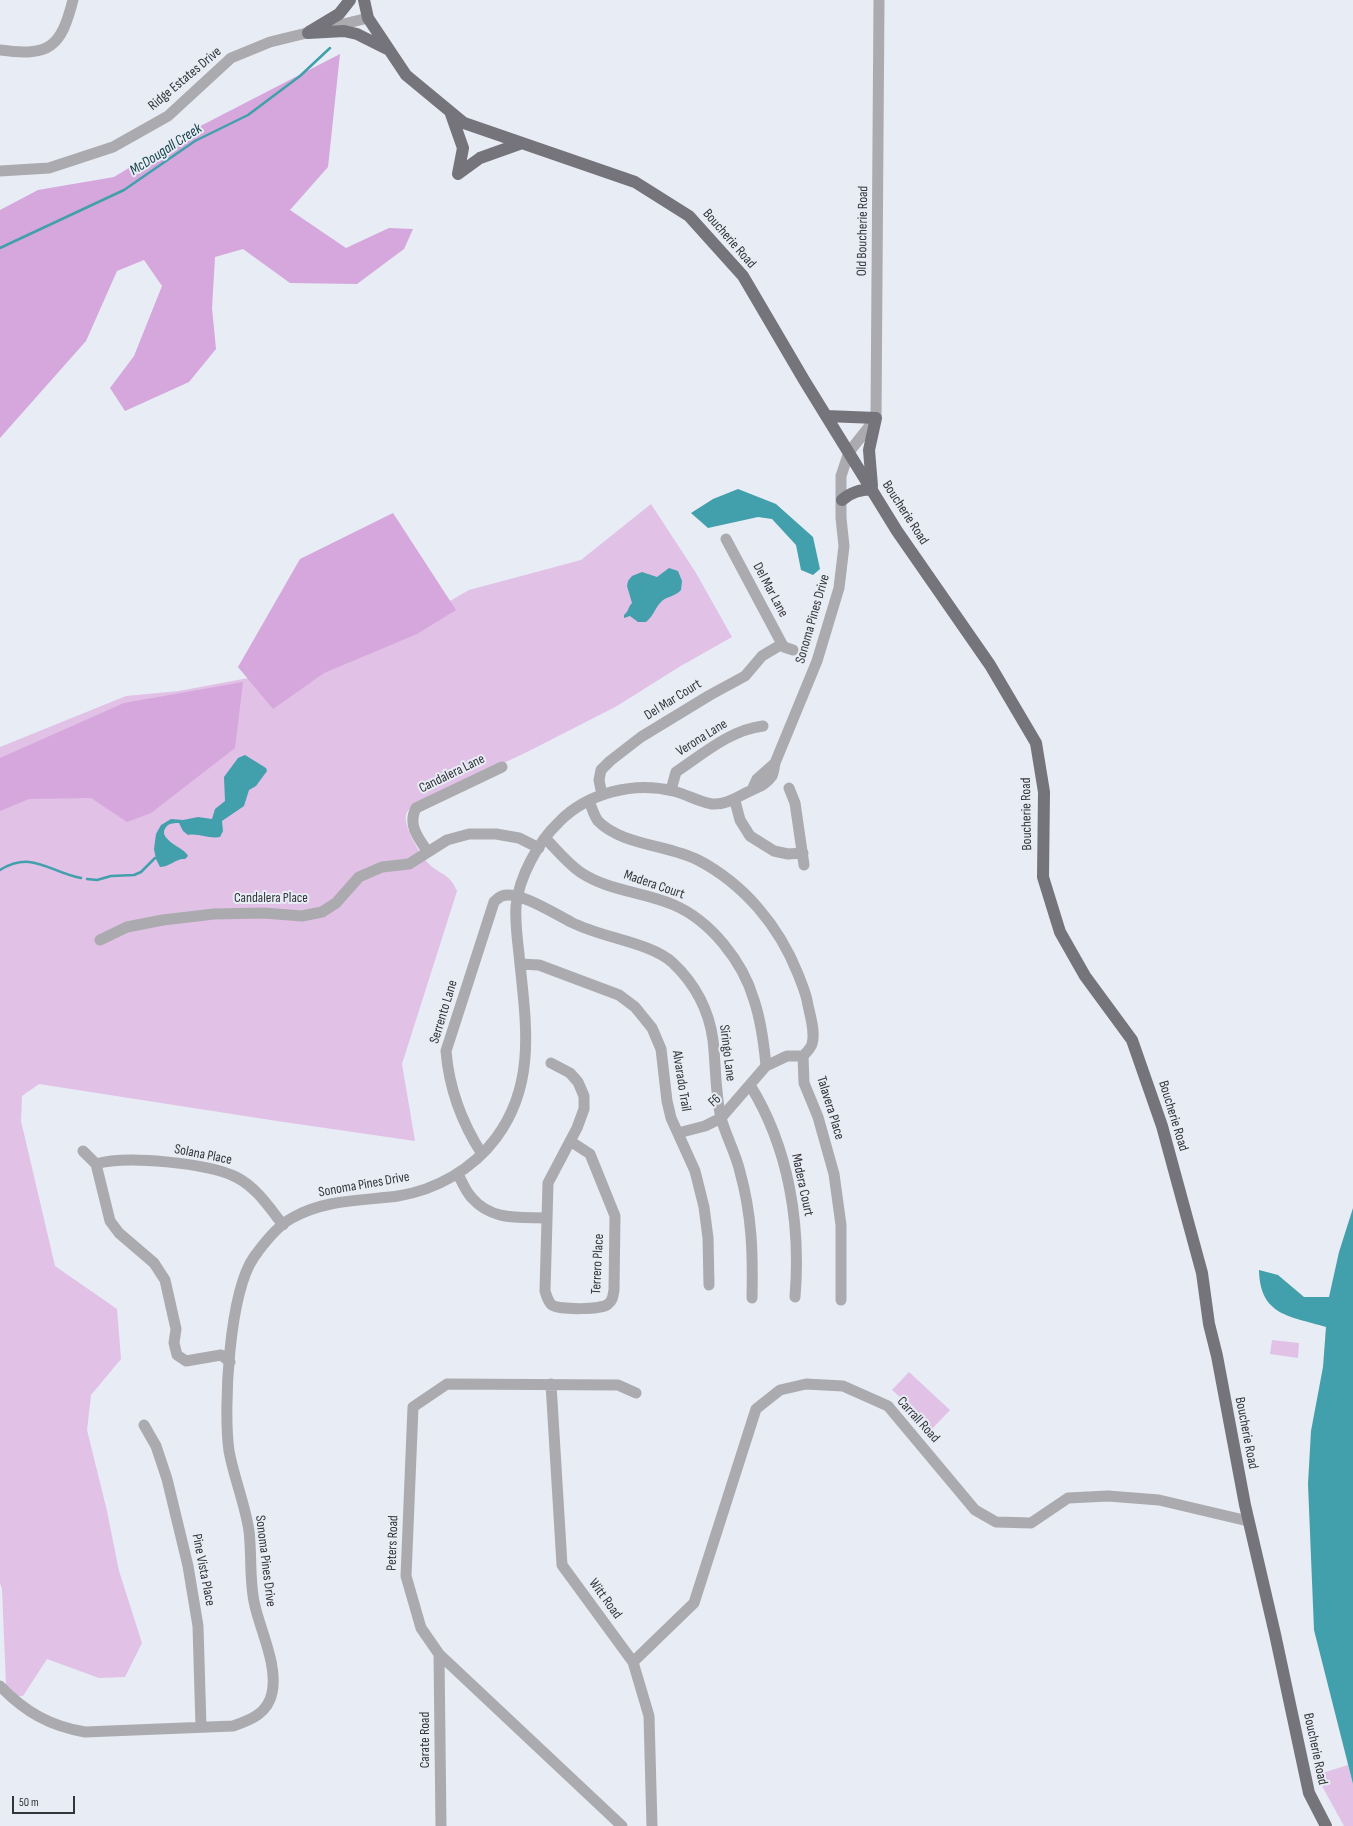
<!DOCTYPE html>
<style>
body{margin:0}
#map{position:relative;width:1353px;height:1826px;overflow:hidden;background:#e7ecf5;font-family:"Sofia Sans Condensed",sans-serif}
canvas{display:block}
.scale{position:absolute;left:12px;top:1796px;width:63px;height:18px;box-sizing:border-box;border:2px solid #343539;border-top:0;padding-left:5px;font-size:12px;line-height:14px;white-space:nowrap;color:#343539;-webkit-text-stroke:3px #e7ecf5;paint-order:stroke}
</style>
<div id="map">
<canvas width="1353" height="1826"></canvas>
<div class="scale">50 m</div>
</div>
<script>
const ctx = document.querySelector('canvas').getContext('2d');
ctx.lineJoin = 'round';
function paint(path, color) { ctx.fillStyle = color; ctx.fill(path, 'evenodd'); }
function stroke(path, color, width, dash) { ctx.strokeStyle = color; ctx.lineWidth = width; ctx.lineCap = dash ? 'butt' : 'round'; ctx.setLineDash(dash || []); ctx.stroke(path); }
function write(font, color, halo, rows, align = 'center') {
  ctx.font = font + ' "Sofia Sans Condensed",sans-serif'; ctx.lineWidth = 4; ctx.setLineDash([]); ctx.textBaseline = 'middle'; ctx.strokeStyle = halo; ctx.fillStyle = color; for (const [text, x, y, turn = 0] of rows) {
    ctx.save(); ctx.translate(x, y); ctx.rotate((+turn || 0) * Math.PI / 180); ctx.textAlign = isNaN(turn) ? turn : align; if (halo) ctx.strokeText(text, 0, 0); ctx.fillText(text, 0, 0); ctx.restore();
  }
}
const green = new Path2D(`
 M651,504L696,573L732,637L679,667L617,706L529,751L417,804C412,807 407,810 406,815C403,826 420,854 427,862C439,875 449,872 457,891L402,1064L415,1141L277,1121L39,1084L22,1096L21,1121L55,1266L117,1309L121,1359L91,1395L87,1430L107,1511L119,1571L142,1643L125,1677L99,1678L47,1659L23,1696H16L6,1685L2,1589L0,1583V747L126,696L179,691L307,667L384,639L469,590L581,560Z
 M1272,1340L1299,1343L1298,1358L1270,1354Z
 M909,1372L950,1410L931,1430L901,1398L892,1390Z
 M1348,1765L1353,1784V1826H1344L1316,1775Z`);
const forest = new Path2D(`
 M340,54L328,167L290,210L346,248L389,228L413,229L404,249L357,284L290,283L243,249L215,257L212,308L216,349L189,382L125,411L110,388L134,356L162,286L144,260L117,271L86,341L0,438V210L38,190L114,177L183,135Z
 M393,513L456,610L417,634L324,673L273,709L238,667L300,559Z
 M243,682L235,748L151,813L127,822L91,798L29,799L0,811V758L124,703Z`);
const water = new Path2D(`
 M738,489L776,504L813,537L820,569L813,575L801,570L796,545L772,519L758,517L708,528L691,513L713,499Z
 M669,568L678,571L682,581L681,590C676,596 668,596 662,601C655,607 654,616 646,622H638L630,616L624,618V615C629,611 628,607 632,603L627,586L628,581L632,576L642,572L657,577Z
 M245,755L266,768L267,771L256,786L249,790L244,806L222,821L223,831L220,837C208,839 199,833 188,835L183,831L179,823C175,823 170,823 167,826C154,839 186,848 188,856L185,859C176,858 172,866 160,867L156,859L154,849L156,834L161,825L171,819L183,820L198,817L212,819L215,809L225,801L224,777L238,758Z
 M1353,1208V1784L1314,1630L1308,1484L1311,1431L1323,1367L1326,1327C1290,1316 1260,1316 1259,1270L1278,1275L1304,1297H1329L1339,1252Z`);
const stream = new Path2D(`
 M0,248L124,190L195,141L248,115L300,76L330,48
 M0,870C32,850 49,872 81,878
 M87,879L97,880L111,876L134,875L141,872L155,858`);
const minor = new Path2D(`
 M0,50C50,57 61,47 73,0
 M0,171L49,168L113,147L168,116L231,58L270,42L368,18
 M726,539L782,644L784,647L793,650
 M789,788L795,803L804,865
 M671,790L676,772C703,754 730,730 763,726
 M752,790L757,779L775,763
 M602,795L599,780L601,770L610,761L641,737L710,695L745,676L762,656L782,644
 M735,801L740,820L750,836L774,851L788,854L803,853
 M589,802C592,807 594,816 598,821C621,845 669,845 698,860C744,884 779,926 798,974C801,982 805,991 807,1000C809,1013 816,1031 812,1044C811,1048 806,1053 803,1056L804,1083L818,1117L834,1174L841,1225V1300
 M545,838C556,849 567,863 580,872C608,891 644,892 674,905C711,921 743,962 754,1000C761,1021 764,1044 766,1066
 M428,852C419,839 407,825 416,808L502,767
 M100,940L127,927L163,920L214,914L264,913L302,916L322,912L336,903L359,877L382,867L409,864L447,840L469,834H496L519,838L539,848
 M520,964L539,965L619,995L635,1007L652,1028L661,1049L667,1101L671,1118L695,1171L704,1207L708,1238L709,1285
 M551,1063L570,1073L578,1082L584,1096V1109L577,1128L548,1183L545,1291C547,1297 548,1302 552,1305C559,1310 602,1310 608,1304C613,1301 613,1295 614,1290L615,1216L590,1154L570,1141
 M750,1085C789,1148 801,1224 795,1297
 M678,1133L705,1126L721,1118L766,1066L787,1056H803
 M83,1151L96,1164
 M482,1154C462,1123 449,1088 446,1051L494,902C496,900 499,897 502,896C518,890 555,914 571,922C601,938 650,942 673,963C695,984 709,1011 713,1040C716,1066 715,1092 721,1118C726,1136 736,1154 740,1172C752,1215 753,1254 752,1298
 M458,1174C462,1182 466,1192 472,1198C492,1221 519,1217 547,1218
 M230,1362L221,1355L186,1361L177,1355L174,1343L176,1329L165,1280L154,1263L119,1233L110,1221L96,1164C125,1155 208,1163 236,1177C256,1187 269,1207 283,1225
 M551,1384L562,1565L633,1662L649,1716L652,1826
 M144,1425L156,1446L167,1479L188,1566L198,1626L201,1727
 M439,1654L441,1826
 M633,1662L694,1603L756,1409L780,1390L806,1384L843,1386L888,1406L975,1510L996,1522L1031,1523L1068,1498L1108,1496L1159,1500L1248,1521
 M0,1686C25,1712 50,1726 85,1732L233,1726C251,1720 268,1713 272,1693C278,1666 261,1632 255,1606C249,1582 252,1556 249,1531C245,1504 234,1478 229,1451C223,1408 229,1293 254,1257C264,1243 277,1226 292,1218C325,1199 362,1201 398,1196C436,1190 473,1169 496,1138C538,1082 525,1018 519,954C517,938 515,922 516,906C519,877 538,842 559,822C587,793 634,781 673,791C686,794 699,802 712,804C727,805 737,797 750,791C758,787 766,785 772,776C774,772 774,768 775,763L817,661L839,588L844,546L841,518V476L849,452L876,418L879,0
 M622,1826L439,1654L421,1628L406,1576L413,1407L447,1384L618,1385L636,1393`);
const major = new Path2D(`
 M364,0L368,18L406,75L464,123L635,182L689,216L743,276L804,380L897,531L990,665L1036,743L1044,792L1043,877L1060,932L1085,976L1132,1040L1162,1126L1202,1273L1209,1324L1217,1356L1245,1505L1275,1634L1309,1793L1326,1826
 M309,32L339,14L350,0
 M308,33L344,31L357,34L387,49
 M451,114L463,148L458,174
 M458,174L480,158L522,143
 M826,416L876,418L869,450L872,486
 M842,500C851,492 860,490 872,489`);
const streetNames = [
 ["Ridge Estates Drive",185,79,-40],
 ["Old Boucherie Road",863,231,-89],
 ["Boucherie Road",729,239,49],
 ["Boucherie Road",905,513,57],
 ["Del Mar Lane",770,590,62],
 ["Sonoma Pines Drive",813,619,-74],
 ["Del Mar Court",673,700,-32],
 ["Verona Lane",702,738,-32],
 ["Candalera Lane",452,774,-26],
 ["Boucherie Road",1027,814,-91],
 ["Madera Court",654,885,19],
 ["Candalera Place",271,898],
 ["Serrento Lane",444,1012,-73],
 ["Siringo Lane",727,1053,83],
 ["Alvarado Trail",681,1081,81],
 ["F6",715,1101,-43],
 ["Talavera Place",830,1108,73],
 ["Boucherie Road",1173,1116,73],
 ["Solana Place",203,1155,11],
 ["Sonoma Pines Drive",364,1185,-10],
 ["Madera Court",802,1185,78],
 ["Terrero Place",598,1264,-87],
 ["Carrall Road",918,1420,48],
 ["Boucherie Road",1246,1433,79],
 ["Peters Road",393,1543,-88],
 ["Sonoma Pines Drive",265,1561,83],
 ["Pine Vista Place",203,1570,79],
 ["Witt Road",605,1599,54],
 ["Carate Road",425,1740,-90],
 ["Boucherie Road",1315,1749,78]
];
const waterNames = [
 ["McDougall Creek",166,150,-33]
];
paint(green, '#e1c1e6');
paint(forest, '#d5a7dc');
paint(water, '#429fac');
stroke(stream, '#429fac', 2.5);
stroke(minor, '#ababaf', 11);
stroke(major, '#75747b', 12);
write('14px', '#343539', '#e7ecf5', streetNames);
write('italic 15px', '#19444a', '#e7ecf5', waterNames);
</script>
